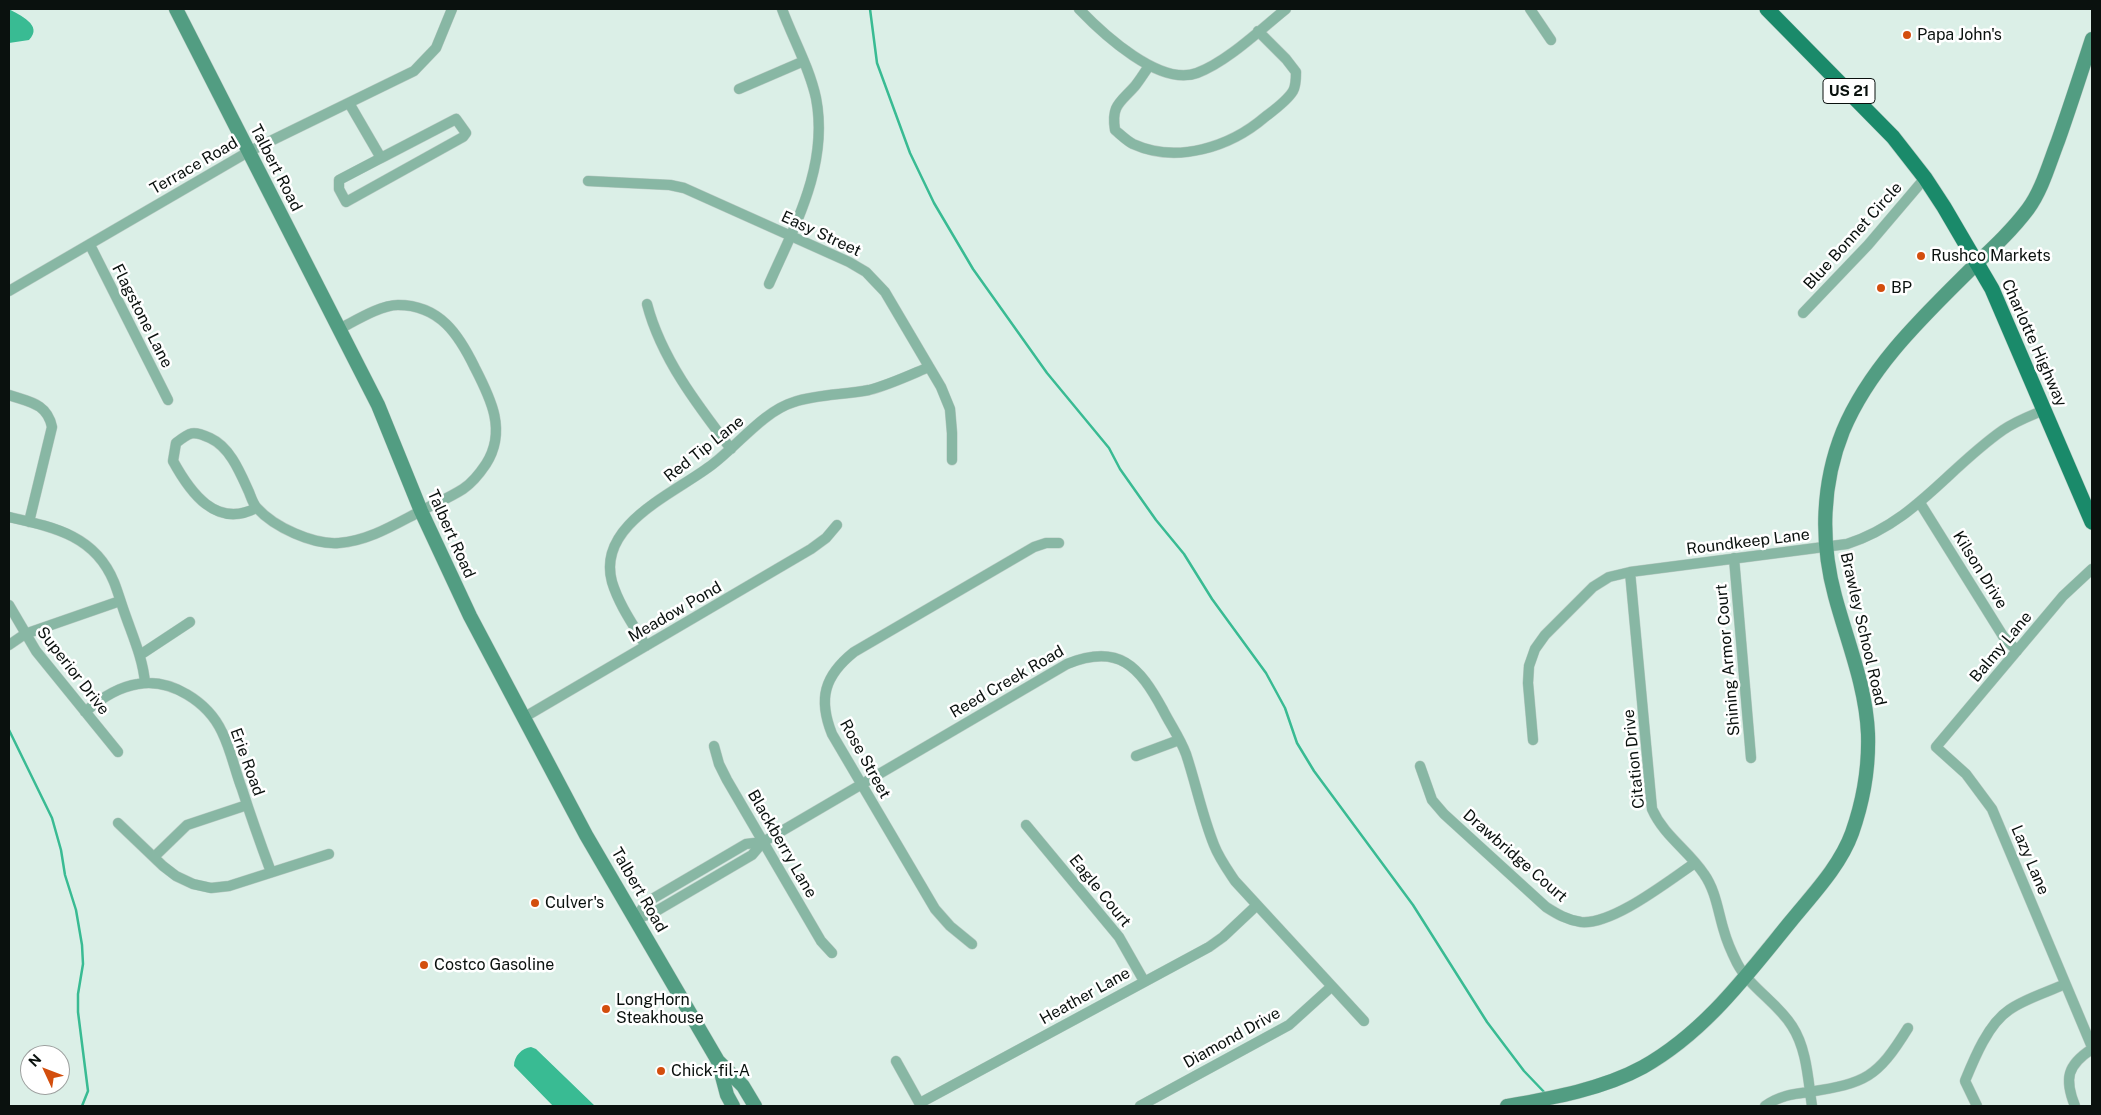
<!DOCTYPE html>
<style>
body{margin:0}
#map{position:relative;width:2101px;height:1115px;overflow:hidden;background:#dbefe7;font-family:"Public Sans",sans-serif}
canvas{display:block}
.frame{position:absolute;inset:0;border:10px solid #0a110e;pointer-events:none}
.north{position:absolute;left:20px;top:1045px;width:50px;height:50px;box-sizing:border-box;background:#fff;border:1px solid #9da09f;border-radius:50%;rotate:313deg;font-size:14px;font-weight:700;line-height:20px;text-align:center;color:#0a110e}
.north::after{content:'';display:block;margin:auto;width:18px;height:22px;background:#d34e0d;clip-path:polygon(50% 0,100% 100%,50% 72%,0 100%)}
</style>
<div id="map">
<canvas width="2101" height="1115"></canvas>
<div class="frame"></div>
<div class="north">N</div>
</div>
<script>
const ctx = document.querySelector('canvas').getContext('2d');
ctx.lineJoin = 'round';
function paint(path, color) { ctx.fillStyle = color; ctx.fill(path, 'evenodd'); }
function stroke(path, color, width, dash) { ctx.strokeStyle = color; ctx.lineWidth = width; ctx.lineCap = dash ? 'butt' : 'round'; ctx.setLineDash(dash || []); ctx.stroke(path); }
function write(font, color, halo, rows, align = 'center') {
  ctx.font = font + ' "Public Sans",sans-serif'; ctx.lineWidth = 5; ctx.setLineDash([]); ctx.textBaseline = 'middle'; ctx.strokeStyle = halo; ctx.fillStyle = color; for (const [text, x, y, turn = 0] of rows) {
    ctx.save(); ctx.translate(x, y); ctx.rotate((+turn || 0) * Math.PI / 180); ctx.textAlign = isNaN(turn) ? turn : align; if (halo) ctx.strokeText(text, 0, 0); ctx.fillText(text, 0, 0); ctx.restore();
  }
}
const water = new Path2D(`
 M9,9C19,15 44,25 29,40L9,43Z
 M531,1047L536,1049L595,1106H553L514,1066C514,1056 522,1048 531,1047Z`);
const stream = new Path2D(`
 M870,9L877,63L910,153L934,203L973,269L1047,373L1109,448L1120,469L1156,520L1184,554L1212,599L1266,673L1285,708L1297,743L1314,771L1413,905L1487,1022L1524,1071L1546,1094
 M9,730L52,818L61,850L65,875L76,910L82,945L83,964L78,994V1012L88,1091L82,1106`);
const street = new Path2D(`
 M1079,9C1103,34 1160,87 1197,73C1227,62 1261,29 1286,9
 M1530,9L1551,40
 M1149,66C1144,73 1140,80 1135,86C1120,103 1111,105 1115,130C1121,135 1127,141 1133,144C1177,164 1230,147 1265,117C1274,110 1287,101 1293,91C1296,86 1296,78 1296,72L1286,59L1258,31
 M739,89L804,61
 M349,103L381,158L339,180V189L346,202L463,137L466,133L456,119L381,158
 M588,181L670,185L684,188L849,262L866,272L885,292L941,387L950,409L952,433V460
 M90,245L168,400
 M769,284C795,225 829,165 816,98C809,66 793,39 782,9
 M9,291L248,152L414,71L436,48L452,9
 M647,304C661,358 698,406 731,449
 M1803,313L1868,245L1925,178
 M9,395C29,402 47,403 52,427L29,522
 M1920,503L2003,636L2017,651
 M256,508C216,529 190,492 173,461L176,443C190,432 193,430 210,438C230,447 240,472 249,492C251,497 253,504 257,508C274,527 313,545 339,543C368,541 394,525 419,512C434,504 449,498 463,489C472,483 480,473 486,464C507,431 491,399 475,368C459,335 440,305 398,305C380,305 355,321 339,329
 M9,517C53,527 95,535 114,582C118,592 121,603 125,614C133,637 143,659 145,683
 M1734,558L1751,758
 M2092,569L2063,596L1936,747L1966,774L1992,809L2092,1047
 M1630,572L1652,809C1664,836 1688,850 1704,874C1716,891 1718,912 1724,931C1727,942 1732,953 1737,963C1750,988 1777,1002 1792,1026C1807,1049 1808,1080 1812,1106
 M9,605L36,651L118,752
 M9,645L25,634L120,601
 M646,646C634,626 619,605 612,582C596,524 676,493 713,464C738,445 764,411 794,402C818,394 844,395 869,390C889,385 910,375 929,367
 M140,655L190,622
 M85,712C100,699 117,687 138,684C171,678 208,702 222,732C231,750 235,771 242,789C251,817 261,845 271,872
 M523,718L811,549L826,538L837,525
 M1533,740L1528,683L1529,666L1535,649L1545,635L1593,587L1609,577L1630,572L1847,544C1915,522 1947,469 2003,430C2016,421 2030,416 2044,410
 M714,746L719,764L727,780L821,941L832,953
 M1136,756L1179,740
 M1420,766L1432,800L1444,814L1546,907C1557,914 1567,920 1581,922C1613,925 1668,881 1695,863
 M118,823L163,866L176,876L193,884L211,888L229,886L329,854
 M1026,825L1119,937L1144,981
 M154,857L187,825L247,805
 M635,919L653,913L752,855L763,842L1067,664C1119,643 1139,666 1163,710C1170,724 1180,738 1186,754C1196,784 1202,815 1214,845C1219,858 1227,869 1235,881L1364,1021
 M635,919L647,902L746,844L763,842
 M972,944L950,926L935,909L832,734C818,699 824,676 854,652L1034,547L1046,543H1059
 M896,1061L921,1106
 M920,1103L1209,947L1223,937L1257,905
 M1140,1106L1289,1025L1331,987
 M1765,1106C1779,1096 1792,1094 1809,1092C1866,1083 1877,1078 1908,1028
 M1977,1106L1965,1081C1974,1059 1988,1024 2009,1010C2024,999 2048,992 2065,984
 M2075,1106C2064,1079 2067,1065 2092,1049`);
const secondary = new Path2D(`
 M176,9L378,405L421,511L470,616L586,835L718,1061L743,1086L755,1106
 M718,1061L727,1095L733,1106
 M1507,1106C1552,1098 1603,1089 1643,1067C1705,1032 1746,976 1791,921C1813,894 1840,866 1852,833C1863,802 1869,767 1868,734C1866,686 1847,641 1835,596C1820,541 1822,483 1843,431C1871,364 1927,313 1977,263C1995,246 2013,229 2028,209C2042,190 2049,164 2058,141C2070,107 2081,73 2092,39`);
const primary = new Path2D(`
 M1767,9L1893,137L1925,178L1944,207L1992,289L2092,522`);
const markers = [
 [1907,35,5,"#d34e0d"],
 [1921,256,5,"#d34e0d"],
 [1881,288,5,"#d34e0d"],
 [535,903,5,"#d34e0d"],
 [424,965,5,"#d34e0d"],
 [606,1009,5,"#d34e0d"],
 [661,1071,5,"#d34e0d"]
];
const shields = [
 [1849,91,52]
];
const shieldNames = [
 ["US 21",1849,91]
];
const poiNames = [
 ["Papa John's",1917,35],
 ["Rushco Markets",1931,256],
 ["BP",1891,288],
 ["Culver's",545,903],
 ["Costco Gasoline",434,965],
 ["LongHorn",616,1000],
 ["Steakhouse",616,1018],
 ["Chick-fil-A",671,1071]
];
const streetNames = [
 ["Terrace Road",194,166,-30],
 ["Talbert Road",276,168,63],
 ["Easy Street",821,234,25],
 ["Blue Bonnet Circle",1853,236,-48],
 ["Flagstone Lane",142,316,63],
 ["Charlotte Highway",2034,343,66],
 ["Red Tip Lane",704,449,-38],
 ["Talbert Road",451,534,66],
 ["Roundkeep Lane",1748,542,-7],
 ["Kilson Drive",1980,570,58],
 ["Meadow Pond",675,612,-30],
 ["Brawley School Road",1863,629,77],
 ["Balmy Lane",2001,647,-50],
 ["Shining Armor Court",1728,660,-95],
 ["Superior Drive",73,671,52],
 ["Reed Creek Road",1007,682,-30],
 ["Rose Street",865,759,61],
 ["Citation Drive",1634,759,-96],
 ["Erie Road",247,762,70],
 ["Blackberry Lane",782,844,60],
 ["Drawbridge Court",1515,856,41],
 ["Lazy Lane",2030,860,67],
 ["Talbert Road",639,890,60],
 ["Eagle Court",1100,891,51],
 ["Heather Lane",1085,996,-29],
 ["Diamond Drive",1232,1038,-29]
];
paint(water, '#39bb93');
stroke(stream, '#39bb93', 2.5);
stroke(street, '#bacbc4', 11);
stroke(secondary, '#bacbc4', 15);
stroke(primary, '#bacbc4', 16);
stroke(street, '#88b7a4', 10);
stroke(secondary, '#529d82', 14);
stroke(primary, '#1a8a6a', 15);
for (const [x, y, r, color] of markers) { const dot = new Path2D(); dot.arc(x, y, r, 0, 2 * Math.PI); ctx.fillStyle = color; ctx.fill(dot); stroke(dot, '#fff', 2); }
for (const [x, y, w] of shields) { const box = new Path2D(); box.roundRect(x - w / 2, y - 12.5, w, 25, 4); ctx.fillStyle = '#fff'; ctx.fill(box); stroke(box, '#0a110e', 1); }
write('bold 15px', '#0a110e', null, shieldNames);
write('16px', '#0a110e', '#fff', poiNames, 'left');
write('16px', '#0a110e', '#fff', streetNames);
</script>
